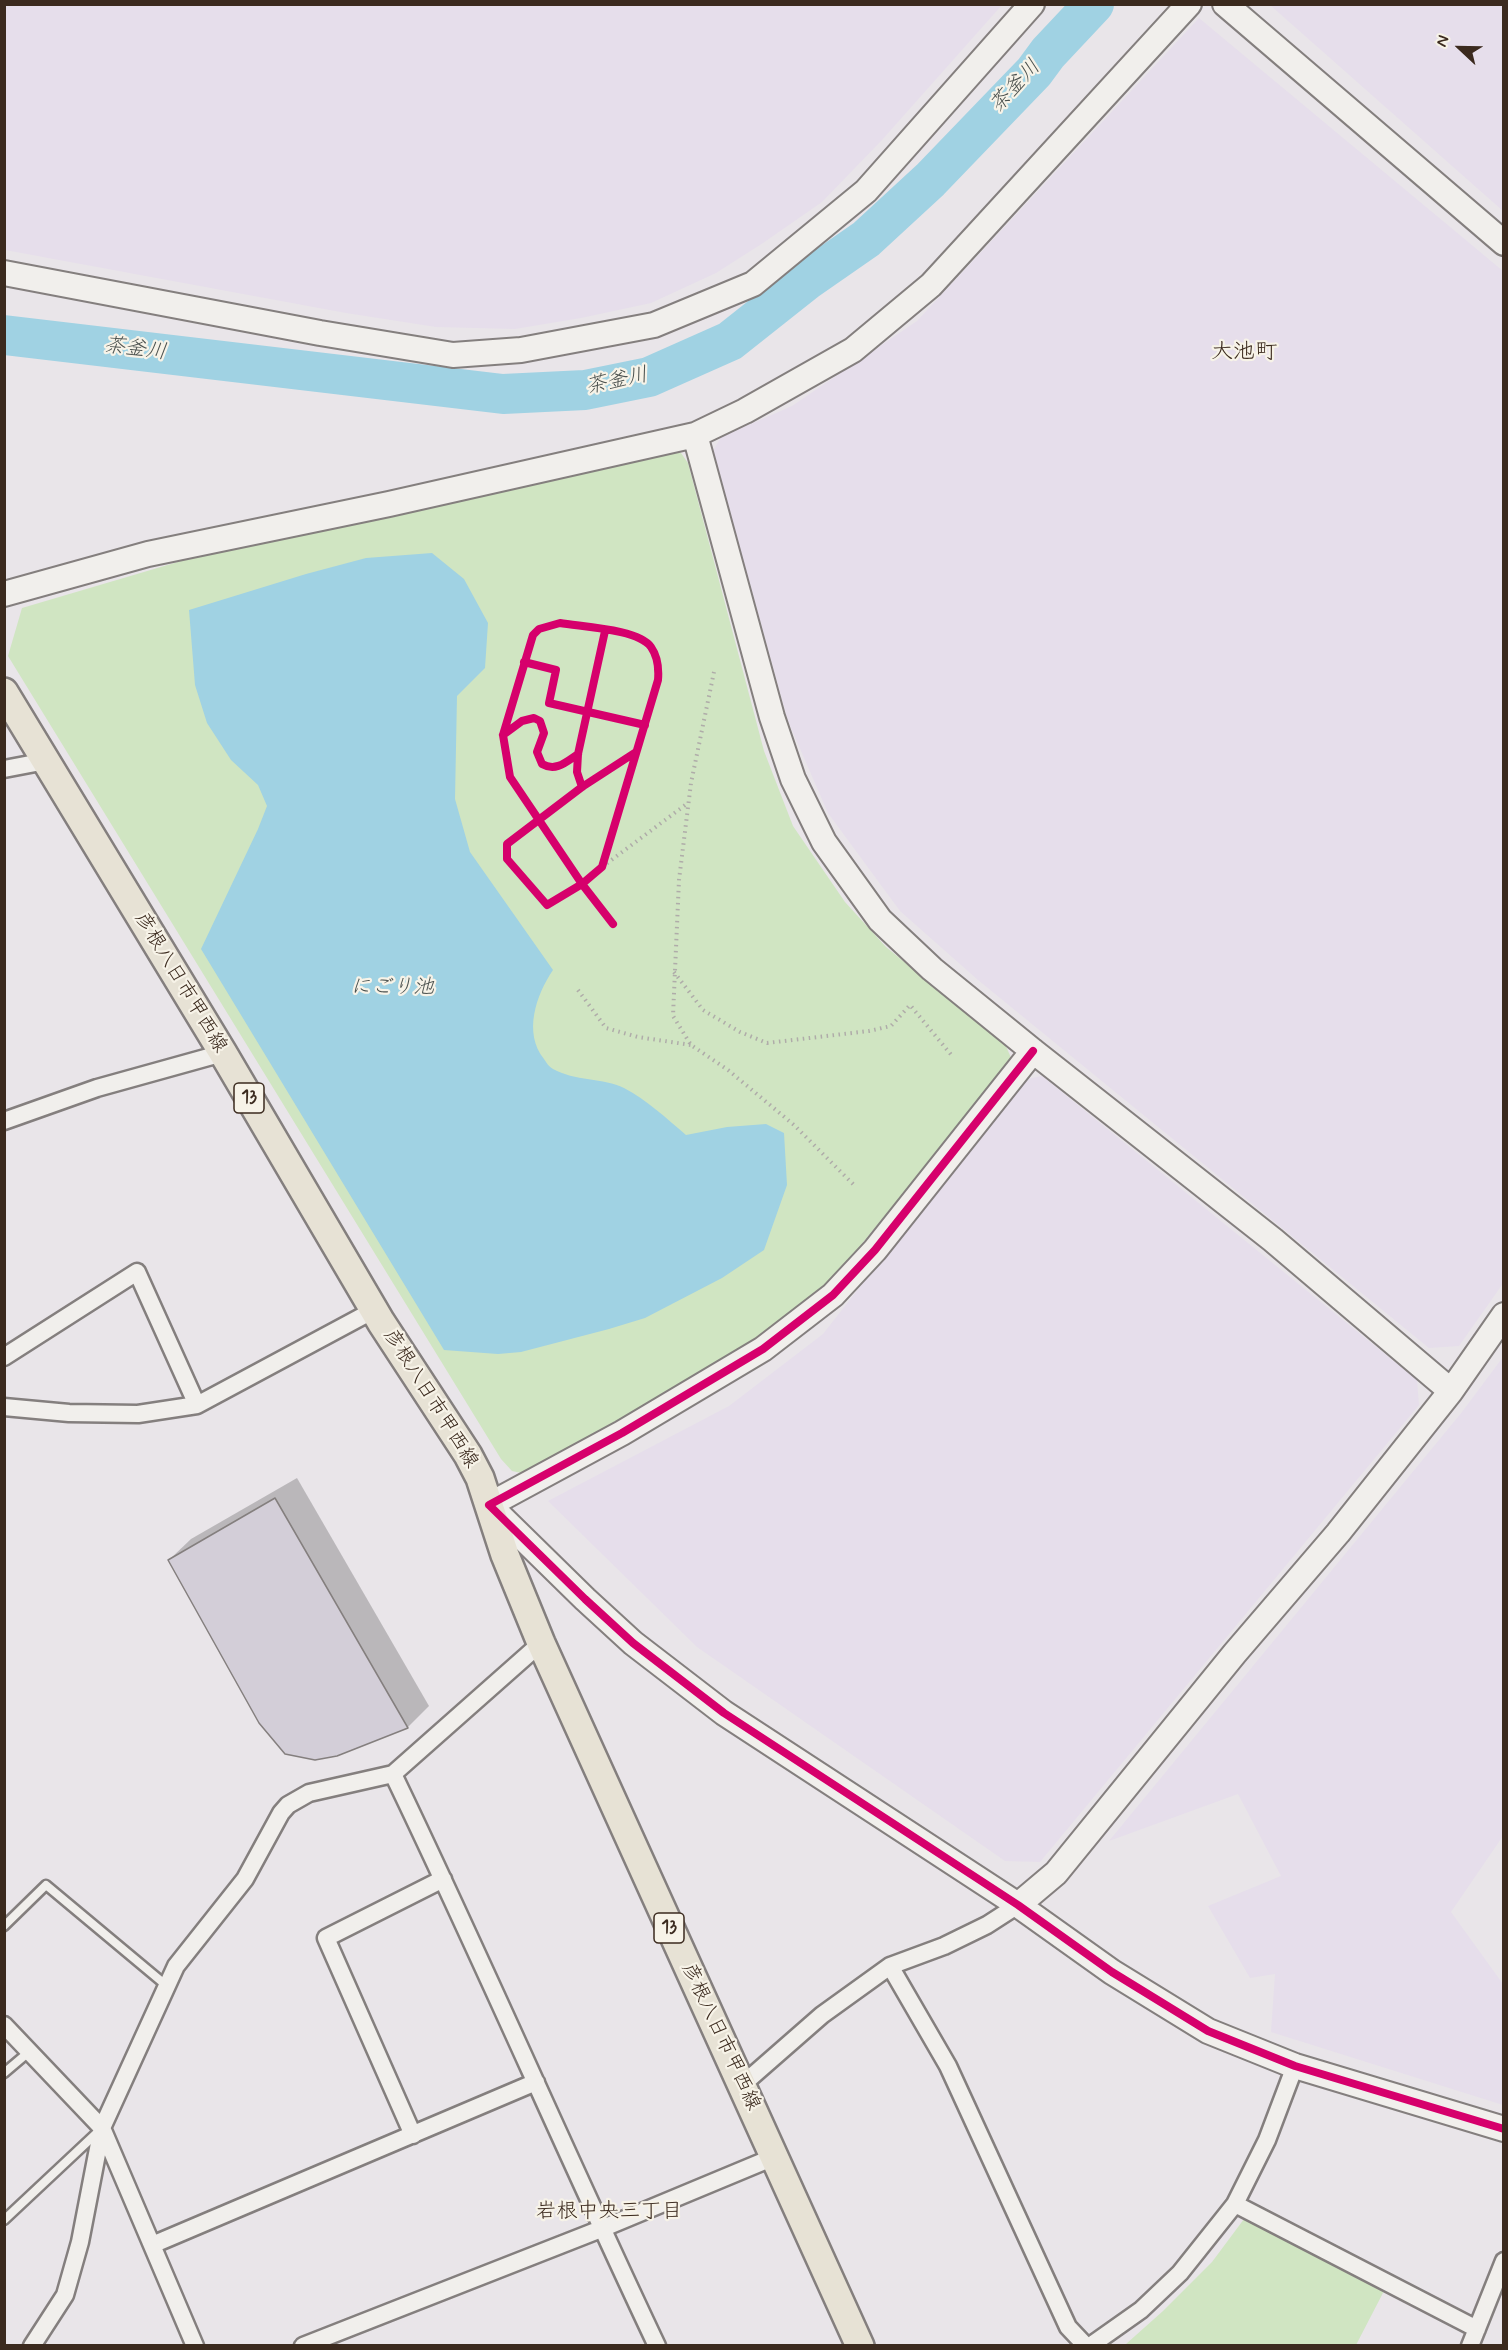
<!DOCTYPE html>
<meta charset="utf-8">
<style>
body{margin:0}
#map{position:relative;width:1508px;height:2350px;overflow:hidden;background:#e9e5e9;font-family:Mynerve,sans-serif}
canvas{display:block}
.frame{position:absolute;inset:0;border:6px solid #3b2a1e;pointer-events:none}
.north{position:absolute;left:1430px;top:18px;width:60px;height:60px;-webkit-text-stroke:4px #f7f3e8;paint-order:stroke;rotate:292deg;font-size:16px;font-weight:700;line-height:24px;text-align:center;color:#3b2a1e}
.north::after{content:'';display:block;margin:auto;width:21px;height:27px;background:#3b2a1e;clip-path:polygon(50% 0,100% 100%,50% 72%,0 100%)}
</style>
<div id="map">
<canvas width="1508" height="2350"></canvas>
<div class="frame"></div>
<div class="north">N</div>
</div>
<script>
const ctx = document.querySelector('canvas').getContext('2d');
ctx.lineJoin = 'round';
function paint(path, color) { ctx.fillStyle = color; ctx.fill(path, 'evenodd'); }
function stroke(path, color, width, dash) { ctx.strokeStyle = color; ctx.lineWidth = width; ctx.lineCap = dash ? 'butt' : 'round'; ctx.setLineDash(dash || []); ctx.stroke(path); }
function write(font, color, halo, rows, align = 'center') {
  ctx.font = font + ' Mynerve,"Klee One",sans-serif'; ctx.lineWidth = 4.5; ctx.setLineDash([]); ctx.textBaseline = 'middle'; ctx.strokeStyle = halo; ctx.fillStyle = color; for (const [text, x, y, turn = 0] of rows) {
    ctx.save(); ctx.translate(x, y); ctx.rotate((+turn || 0) * Math.PI / 180); ctx.textAlign = isNaN(turn) ? turn : align; if (halo) ctx.strokeText(text, 0, 0); ctx.fillText(text, 0, 0); ctx.restore();
  }
}
const built = new Path2D(`
 M4,5L5,4L1002,5L882,140L822,202L763,243L716,273L651,303L581,318L515,329L436,327L346,313L5,250Z
 M1270,5H1503V211Z
 M1199,18L1503,271L1504,1282L1459,1346L1429,1348L978,980L900,911L828,813L788,721L713,451L721,437L792,406L917,321Z
 M1042,1076L1417,1380L1419,1405L1040,1862L1005,1861L697,1647L548,1501L729,1406L823,1334L1022,1080Z
 M1503,1357V1836L1451,1912L1503,1984V2105L1271,2032L1275,1974L1250,1978L1208,1906L1281,1876L1238,1794L1109,1841L1462,1412Z`);
const green = new Path2D(`
 M667,451L681,453L688,463L764,751L793,826L845,902L886,947L1005,1044L1012,1060L838,1273L805,1305L771,1331L576,1449L526,1474L512,1471L501,1459L8,656L22,608L198,556Z
 M1244,2219L1384,2291L1356,2345L1126,2344L1163,2311L1212,2262Z`);
const water = new Path2D(`
 M432,553L464,579L488,623L485,668L457,696L455,799L470,852L553,970C536,995 523,1033 544,1059C546,1062 549,1067 553,1069C574,1081 604,1078 624,1088C647,1100 666,1118 686,1135L727,1127L766,1124L784,1133L787,1185L764,1250L722,1278L645,1318L609,1329L521,1352L498,1354L444,1350L201,949L258,829L267,806L258,785L231,760L207,723L195,685L189,610L306,574L366,558Z`);
const shadow = new Path2D(`
 M297,1478L429,1706L408,1727L336,1754L169,1560L191,1539Z`);
const river = new Path2D(`
 M4,335L503,394L585,390L649,377L730,341L807,280L866,239L930,180L1034,72L1048,53L1094,4`);
const building = new Path2D(`
 M275,1498L408,1728L337,1756L315,1760L285,1754L259,1723L168,1560Z`);
const path = new Path2D(`
 M714,672L691,783L679,880L673,1016L691,1045L728,1070L794,1125L854,1185
 M602,867L688,803
 M674,972L703,1010L740,1032L767,1043L869,1031L891,1026L910,1005L953,1057
 M578,990L606,1028L638,1037L691,1045`);
const lane = new Path2D(`
 M4,1926L46,1885L167,1986
 M4,2073L30,2051
 M4,2220L100,2130`);
const street = new Path2D(`
 M4,769L46,761
 M4,1121L97,1088L223,1053
 M4,1357L137,1272L197,1405
 M4,1407L69,1413L138,1414L197,1405L374,1310
 M393,1774C484,1963 567,2156 657,2346
 M890,1966L948,2066L1068,2327L1086,2346
 M4,2025L102,2128L195,2346
 M742,2085L822,2015L890,1966L944,1946L987,1925L1018,1905
 M413,2135L326,1938L443,1879
 M1235,2204L1477,2329
 M152,2245L536,2082
 M32,2346L65,2295L80,2242L102,2128L176,1966L245,1879L281,1813L288,1805L309,1793L393,1774L541,1643
 M303,2346L601,2229L774,2157
 M1090,2346L1141,2310L1180,2273L1235,2204L1267,2140L1295,2066
 M1470,2346L1504,2261`);
const secondary = new Path2D(`
 M1225,4L1504,243
 M4,273L320,333L453,355L521,350L654,325L753,284L866,191L1032,4
 M695,435L772,717L793,779L824,842L880,920L932,969L1033,1051L1273,1240L1451,1391
 M4,594L148,554L389,504L695,435L745,411L853,350L931,285L1189,4
 M1033,1051L875,1250L833,1295L763,1349L622,1433L489,1505L585,1599L633,1643L724,1713L1018,1905L1112,1972L1208,2031L1295,2066L1504,2129
 M1018,1905L1056,1873L1235,1653L1338,1533L1451,1391L1504,1315`);
const primary = new Path2D(`
 M4,692L223,1053L381,1322L468,1455L480,1478L505,1555L541,1643L860,2346`);
const cycleway = new Path2D(`
 M560,623C582,627 638,629 651,647C658,657 659,668 658,680L602,867L582,884L510,777L503,735L533,635L539,629Z
 M524,662L556,670L549,703L645,725
 M503,735L522,721L534,718L540,721L544,733L537,752L542,764C556,772 566,762 578,754
 M582,787L577,772L578,754L605,631
 M613,924L582,884L547,905L507,859V844L582,787L636,752
 M1033,1051L875,1250L833,1295L763,1349L622,1433L489,1505L585,1599L633,1643L724,1713L1018,1905L1112,1972L1208,2031L1295,2066L1504,2129`);
const shields = [
 [249,1098,30],
 [669,1928,30]
];
const shieldNames = [
 ["13",249,1098],
 ["13",669,1928]
];
const streetNames = [
 ["彦根八日市甲西線",180,983,59],
 ["彦根八日市甲西線",430,1399,58],
 ["彦根八日市甲西線",720,2037,65]
];
const waterNames = [
 ["茶釜川",1016,87,-47],
 ["茶釜川",135,350,7],
 ["茶釜川",617,382,-12],
 ["にごり池",392,989]
];
const neighbourhoodNames = [
 ["岩根中央三丁目",609,2213]
];
const quarterNames = [
 ["大池町",1244,353]
];
paint(built, '#e6deeb');
paint(green, '#d0e5c2');
paint(water, '#a0d2e3');
paint(shadow, '#0003');
stroke(river, '#a0d2e3', 40);
paint(building, '#d3ced8');
stroke(building, '#847f7e', 1.5);
stroke(lane, '#847f7e', 13);
stroke(street, '#847f7e', 21);
stroke(secondary, '#847f7e', 28);
stroke(primary, '#847f7e', 32);
stroke(path, '#afaca9', 4, [1.5, 4.5]);
stroke(lane, '#f1efec', 8);
stroke(street, '#f1efec', 16);
stroke(secondary, '#f1efec', 24);
stroke(primary, '#e7e2d5', 27);
stroke(cycleway, '#d6006c', 8);
for (const [x, y, w] of shields) { const box = new Path2D(); box.roundRect(x - w / 2, y - 15, w, 30, 4.5); ctx.fillStyle = '#f7f3e8'; ctx.fill(box); stroke(box, '#3b2a1e', 1.5); }
write('bold 18px', '#3b2a1e', null, shieldNames);
write('20px', '#3b2a1e', '#f7f3e8', streetNames);
write('italic 21px', '#4c524f', '#f7f3e8', waterNames);
write('21px', '#3b2a1e', '#f7f3e8', neighbourhoodNames);
write('22px', '#3b2a1e', '#f7f3e8', quarterNames);
</script>
